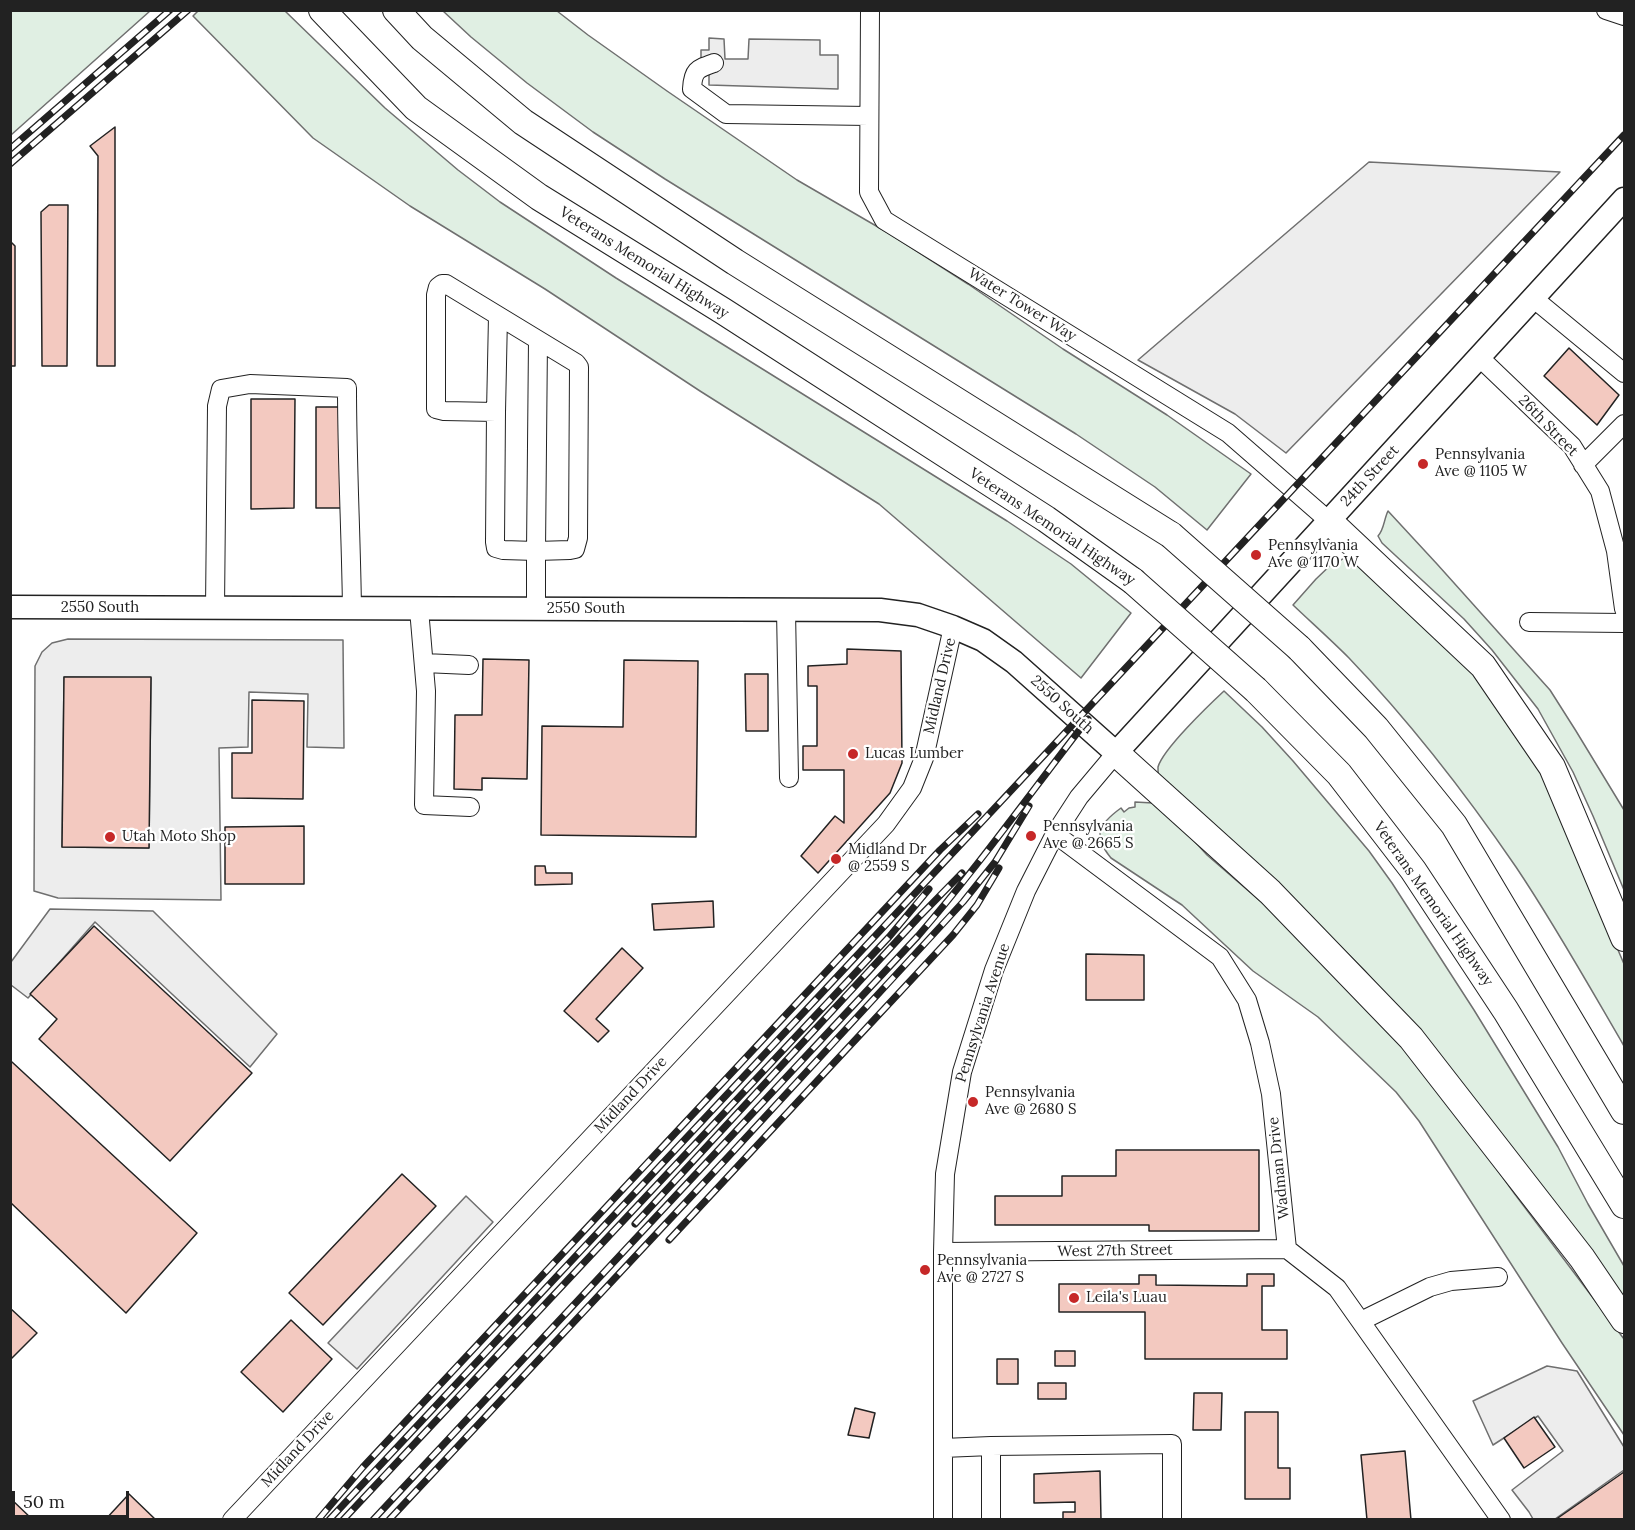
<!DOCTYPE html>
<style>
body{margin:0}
#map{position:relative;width:1635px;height:1530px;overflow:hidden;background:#fff;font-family:Lora,serif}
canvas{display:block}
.frame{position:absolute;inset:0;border:12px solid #222;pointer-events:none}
.scale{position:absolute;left:12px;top:1491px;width:117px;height:27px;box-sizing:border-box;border:3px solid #222;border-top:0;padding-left:8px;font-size:18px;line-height:21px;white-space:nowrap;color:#222;-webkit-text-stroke:4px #fff;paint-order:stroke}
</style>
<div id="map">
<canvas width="1635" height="1530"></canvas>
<div class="frame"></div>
<div class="scale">50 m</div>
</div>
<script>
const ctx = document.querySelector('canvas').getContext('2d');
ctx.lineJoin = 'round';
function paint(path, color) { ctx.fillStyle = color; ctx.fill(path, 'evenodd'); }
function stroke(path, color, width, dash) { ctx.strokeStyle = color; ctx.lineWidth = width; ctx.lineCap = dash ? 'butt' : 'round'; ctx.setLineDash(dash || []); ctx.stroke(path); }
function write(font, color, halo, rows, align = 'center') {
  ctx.font = font + ' Lora,serif'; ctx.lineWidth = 4.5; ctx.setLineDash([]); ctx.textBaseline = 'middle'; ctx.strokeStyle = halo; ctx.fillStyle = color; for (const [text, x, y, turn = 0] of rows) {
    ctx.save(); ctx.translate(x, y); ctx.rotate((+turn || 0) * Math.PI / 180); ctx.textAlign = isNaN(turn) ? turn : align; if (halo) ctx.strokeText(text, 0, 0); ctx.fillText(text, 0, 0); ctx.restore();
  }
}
const green = new Path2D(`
 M11,10H150V11L11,135Z
 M198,11H285L385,108L458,170L500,202L616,278L1007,521L1071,564L1131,613L1081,678L879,504L700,391L545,289L410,206L313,138L193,16Z
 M443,11H557L588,35L667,91L797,180L890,234L968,284L1063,349L1167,415L1251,474L1207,530L1155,487L1076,434L665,179L593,132L527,83L471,37Z
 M1388,511L1437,564L1550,690L1576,731L1624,810V890L1593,816L1573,772L1538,709L1492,650L1464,619L1382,543L1378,536C1384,530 1384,519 1388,511Z
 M1346,556H1352L1462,657L1528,748L1546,781L1624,964V1046C1589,986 1555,925 1516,867C1466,794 1411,723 1349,658C1331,640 1312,623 1293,605L1316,579L1337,559L1340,561Z
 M1224,691L1262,727L1293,761L1369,851L1392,883L1474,1010L1558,1147L1588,1204L1624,1266V1306L1409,1021L1365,971L1272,878L1159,777C1158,775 1158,770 1158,767C1163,749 1209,705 1224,691Z
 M1135,802L1153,803L1176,821L1207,855L1281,919L1368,1003L1474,1137L1514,1193L1624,1339V1435L1562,1343L1419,1121L1396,1092L1318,1017L1253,971L1182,905L1111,858C1092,835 1099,824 1121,808L1124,812L1129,808L1135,807Z`);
const parking = new Path2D(`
 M709,38L724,39L725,59H748L749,39L820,40V55H838V89L709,85V74L701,73V50H709Z
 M1369,162L1560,172L1286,453L1235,414L1138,360Z
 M68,639L343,640L344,748L307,747L308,694L249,692L248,747L219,748L221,900L58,898L34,891L35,666L42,652L52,643ZM64,677L151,678L149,848L62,847Z
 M50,909L153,911L277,1034L250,1067L95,922L28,998L11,985V962Z
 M466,1196L493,1222L357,1369L328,1343Z
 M1547,1366L1577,1371L1624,1447V1470L1555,1519H1533L1529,1512L1512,1490L1563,1451L1538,1416L1493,1445L1473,1401Z`);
const building = new Path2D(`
 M115,127V366H97L98,156L90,146Z
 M49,205H68L67,366H42L41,212Z
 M10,241L15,246V366H10Z
 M1569,348L1619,395L1597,425L1544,376Z
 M251,399H295L294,508L251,509Z
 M316,407H342L341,508H316Z
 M847,649L901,651L902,763L890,793L818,873L801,856L835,816L844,823V770H803V746H817V686H808V666L847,664Z
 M483,659L529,660L527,779L482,778V790L454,789L455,715H482Z
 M624,660L698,661L696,837L541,835L542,726L623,727Z
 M745,674H768V731H746Z
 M64,677H151L149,848L62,847Z
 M252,700L304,701L303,799L232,798V753H252Z
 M304,826V884H225V827Z
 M535,866H545L546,873H572V884L535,885Z
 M713,901L714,927L654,930L652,904Z
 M94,926L252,1073L170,1161L39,1039L57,1019L30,994Z
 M622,948L643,968L596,1019L609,1031L598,1042L564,1011Z
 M1086,954L1144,955V1000H1086Z
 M12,1062L197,1233L126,1313L10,1202V1064Z
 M1116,1150H1259V1231H1149V1225H995V1196H1062V1176H1116Z
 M402,1174L436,1206L323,1325L289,1293Z
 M1247,1274H1274V1286H1262V1330H1287V1359H1145V1312H1059V1284H1139V1275H1156V1285L1247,1286Z
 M10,1308L37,1333L10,1360Z
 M291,1320L332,1359L283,1412L241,1372Z
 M1055,1351H1075V1366H1055Z
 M997,1359H1018V1384H997Z
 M1038,1383H1066V1399H1038Z
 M1194,1393H1222L1221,1430H1193Z
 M855,1408L875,1413L869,1438L848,1435Z
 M1245,1412H1278V1468H1290V1499H1245Z
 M1534,1417L1555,1447L1524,1468L1504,1438Z
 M1405,1451L1411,1520H1367L1361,1455Z
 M1100,1471L1101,1520H1063V1512H1075V1502L1034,1503V1474Z
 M1624,1472V1520H1555Z
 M129,1494L156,1520H105Z
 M10,1498L33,1520H10Z`);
const minor = new Path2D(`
 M870,10L869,192L884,220L1228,433L1329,521
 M1606,10L1624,16
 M714,63C697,69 693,70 692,89L726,114L869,116
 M1533,298L1624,373
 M1479,357L1572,446L1600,491L1616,551L1624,609
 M496,412L498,316
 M1583,465L1624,424
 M215,608L217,406L221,389L250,384L347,388C347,461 351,535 352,609
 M419,609L426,691L424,805L470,807
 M536,609V551L570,550L575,549L578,538L579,367L576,363L446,284H442L438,287L436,295V409L444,411L496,412L495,542L496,548L503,550L536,551L538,340
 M786,610L789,778
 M1529,622L1624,623
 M424,663L469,665
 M1055,834L1220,957L1247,1000L1260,1043L1271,1094L1287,1249L1337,1288L1501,1520
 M943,1252L1287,1249
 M1361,1321L1430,1287L1451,1281L1498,1277
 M991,1446L1172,1444V1520
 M943,1448L991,1446V1520
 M232,1520L886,824L912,788L924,758L953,627
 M943,1520V1252L945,1174L962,1072L994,970L1026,891L1055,834L1079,797L1116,753`);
const major = new Path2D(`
 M10,607L880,610L918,615L953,627L983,640L1014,662L1116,753L1624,199`);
const highway = new Path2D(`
 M322,10L416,108L539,197L723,311L1046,519L1133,581
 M396,10L422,38L523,122L735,262L1171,535
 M1329,521L1483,666L1552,767L1624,938
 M1299,648L1376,728L1454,825L1624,1111
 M1256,690L1339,774L1413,870L1506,1011L1624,1205
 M1116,753L1270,892L1411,1038L1582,1258L1624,1320`);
const rail = new Path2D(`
 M10,149L170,10
 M10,164L188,10
 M635,1224L918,918L962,873
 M669,1240L953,935L977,905L999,868
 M318,1520L363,1467L940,850L978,814
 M329,1520L1624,135
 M343,1520L889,937L929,889
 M373,1520L918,936C978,867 1031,792 1088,719
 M389,1520L728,1157L963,902L995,862L1029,806`);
const highwayBridge = new Path2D(`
 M1171,535L1299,648
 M1133,581L1256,690`);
const markers = [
 [1423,464,6,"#c62828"],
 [1256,555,6,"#c62828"],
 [853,754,6,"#c62828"],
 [1031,836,6,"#c62828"],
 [110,837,6,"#c62828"],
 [836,859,6,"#c62828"],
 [973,1102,6,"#c62828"],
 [925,1270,6,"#c62828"],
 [1074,1298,6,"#c62828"]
];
const streetNames = [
 ["Veterans Memorial Highway",644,263,32],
 ["Water Tower Way",1022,305,32],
 ["26th Street",1548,426,46],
 ["24th Street",1370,476,-47],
 ["Veterans Memorial Highway",1052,527,34],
 ["2550 South",100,608],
 ["2550 South",586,609],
 ["Midland Drive",940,686,-77],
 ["2550 South",1062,705,42],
 ["Veterans Memorial Highway",1433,904,55],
 ["Pennsylvania Avenue",983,1013,-72],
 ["Midland Drive",631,1095,-47],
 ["Wadman Drive",1279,1168,-96],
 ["West 27th Street",1115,1251,-1],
 ["Midland Drive",298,1449,-47]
];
const poiNames = [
 ["Pennsylvania",1435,455],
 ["Ave @ 1105 W",1435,472],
 ["Pennsylvania",1268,546],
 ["Ave @ 1170 W",1268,563],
 ["Lucas Lumber",865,754],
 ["Pennsylvania",1043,827],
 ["Ave @ 2665 S",1043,844],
 ["Utah Moto Shop",122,837],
 ["Midland Dr",848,850],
 ["@ 2559 S",848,867],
 ["Pennsylvania",985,1093],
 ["Ave @ 2680 S",985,1110],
 ["Pennsylvania",937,1261],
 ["Ave @ 2727 S",937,1278],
 ["Leila's Luau",1086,1298]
];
paint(green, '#e0efe3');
stroke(green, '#6f6f6f', 1.5);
paint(parking, '#ededed');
stroke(parking, '#6f6f6f', 1.5);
paint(building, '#f3c9c0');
stroke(building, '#222', 1.5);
stroke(minor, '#222', 20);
stroke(major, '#222', 25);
stroke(highway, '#222', 28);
stroke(minor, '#fff', 18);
stroke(major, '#fff', 22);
stroke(highway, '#fff', 26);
stroke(rail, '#222', 7);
stroke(rail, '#fff', 4.5, [14]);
stroke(highwayBridge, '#222', 28, []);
stroke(highwayBridge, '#fff', 26);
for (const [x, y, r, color] of markers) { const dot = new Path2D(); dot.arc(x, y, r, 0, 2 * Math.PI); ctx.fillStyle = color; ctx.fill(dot); stroke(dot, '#fff', 2); }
write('15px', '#222', '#fff', streetNames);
write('15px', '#222', '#fff', poiNames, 'left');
</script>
